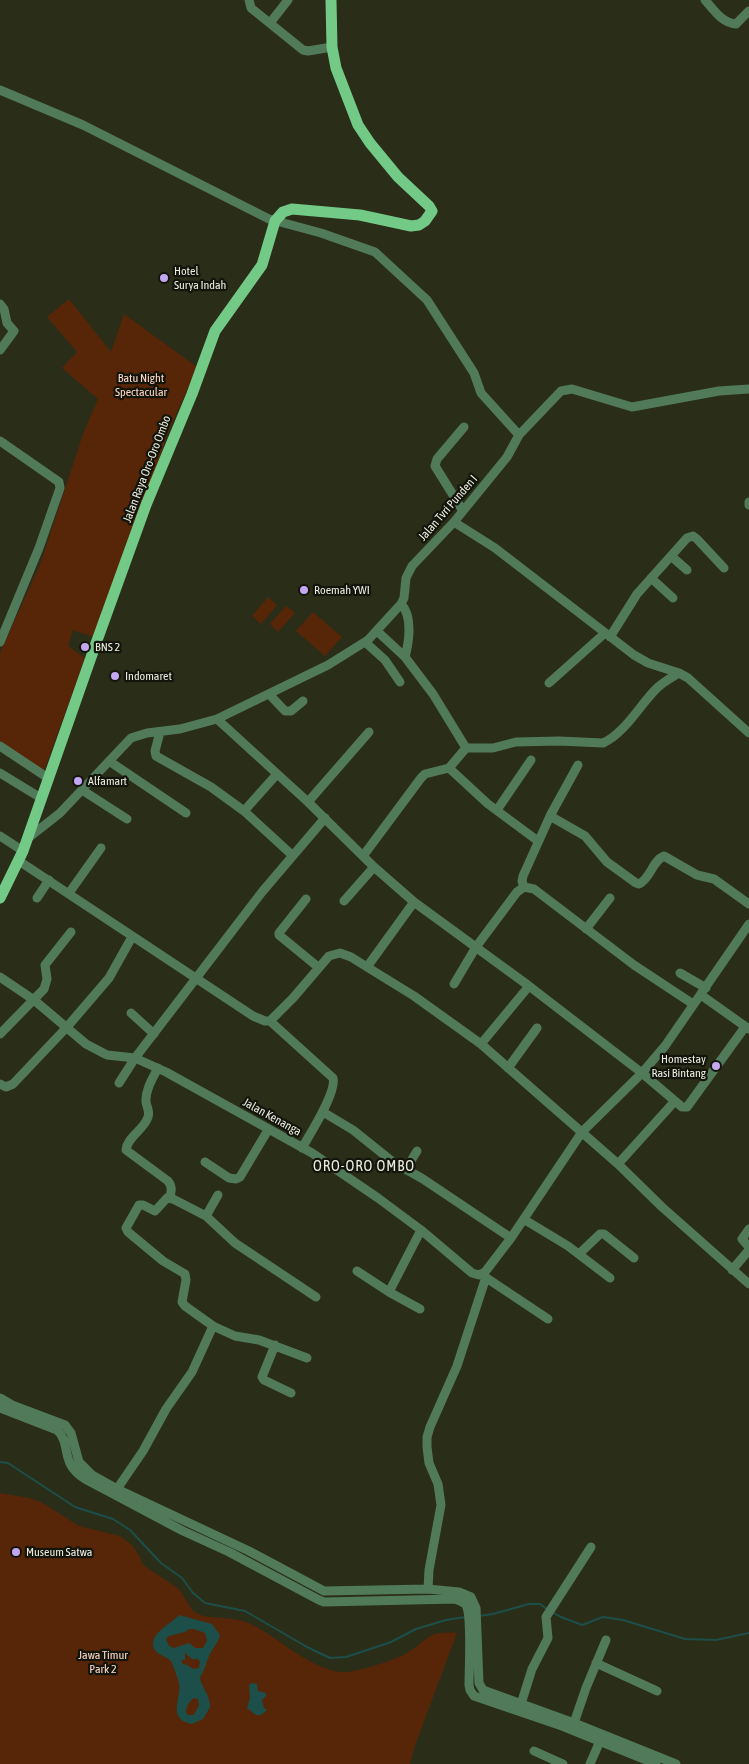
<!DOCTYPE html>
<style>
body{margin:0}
canvas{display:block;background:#2a2d18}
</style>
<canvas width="749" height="1764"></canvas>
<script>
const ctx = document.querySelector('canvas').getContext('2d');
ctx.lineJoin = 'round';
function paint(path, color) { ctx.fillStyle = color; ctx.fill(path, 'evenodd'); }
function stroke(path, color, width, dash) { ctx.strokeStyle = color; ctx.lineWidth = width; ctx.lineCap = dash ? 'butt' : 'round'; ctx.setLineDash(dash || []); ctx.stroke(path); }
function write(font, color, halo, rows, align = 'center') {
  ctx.font = font + ' "Asap Condensed",sans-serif'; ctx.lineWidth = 4.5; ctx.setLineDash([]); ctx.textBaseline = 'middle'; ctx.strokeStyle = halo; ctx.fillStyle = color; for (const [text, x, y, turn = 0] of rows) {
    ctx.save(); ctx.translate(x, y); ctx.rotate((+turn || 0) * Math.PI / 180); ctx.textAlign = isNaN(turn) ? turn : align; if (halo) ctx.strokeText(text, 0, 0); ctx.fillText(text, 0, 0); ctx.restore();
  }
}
const green = new Path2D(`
 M69,299L111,352L124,314L197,367L168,433L134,533L93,637L73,630L68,646L85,658L44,771L0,741V653L41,562L83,434L98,399L62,368L77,352L47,317Z
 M268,597L277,605L261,624L252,616Z
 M286,606L295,613L278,632L270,624Z
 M313,612L342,637L325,656L296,631Z
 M0,1493L29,1498L41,1502L79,1526L120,1536L132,1545L139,1555L143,1565L179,1589L193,1611L203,1616C217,1618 236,1618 249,1623C280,1638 305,1666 340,1672C351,1674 392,1661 403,1655C428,1643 423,1630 457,1633L414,1748L410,1764H0Z`);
const water = new Path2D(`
 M179,1615L212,1624L220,1635C217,1645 214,1646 210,1654C206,1662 205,1670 200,1677C201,1688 210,1693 210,1707L203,1719L192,1724C166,1719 182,1699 179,1683C178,1679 173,1664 171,1661C165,1655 152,1654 153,1643C154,1631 172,1623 179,1615ZM189,1629H194L205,1633L207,1641L203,1648H195L189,1643L174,1648L169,1646L166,1639L169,1636L185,1632ZM185,1653L192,1659H198L200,1662L199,1668L193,1669L187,1665L183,1664L181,1660H185ZM194,1698L198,1699L199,1705L194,1715H188L186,1713C186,1707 189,1701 194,1698Z
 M252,1683L257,1684L258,1691L266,1693V1696L262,1700L264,1708L267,1710L261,1715H256L247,1708L250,1698L249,1685Z`);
const stream = new Path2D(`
 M0,1462L8,1463L75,1507L113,1519L130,1530L161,1563L182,1578L193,1593L205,1603L245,1611L307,1647L330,1658L346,1657L391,1642L416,1629L446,1620L466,1617
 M552,1612L561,1617L582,1625L603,1617L623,1620L685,1639L716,1640L749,1633
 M479,1616L493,1614L529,1604H540L548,1610`);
const minor = new Path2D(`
 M249,0L251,8L303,50L308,51L332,47
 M705,0C714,10 722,23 736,24L749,11
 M270,23L288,0
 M0,90L83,125L269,219L321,233L375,252L427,300L474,373L481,393L519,435
 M0,304L4,309L7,323L14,331L0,350
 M0,441L59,482L60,488L39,548L0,642
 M749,502V505
 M463,511L435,466L437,459L464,427
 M454,522L495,548L634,655L648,663L679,673L688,678L749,733
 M671,556L687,570
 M651,578L673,598
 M401,604C413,616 409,642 405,657
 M377,631L405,657L433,694L466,748
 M610,637L637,594L687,538L693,536L697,539L724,568
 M365,642L385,660L400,682
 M549,683L605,633
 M269,694L285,711H291L303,701
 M217,719L308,802L374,867L414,902L529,986L642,1073L682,1107H687L745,1027
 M160,732L155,751L156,756L211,787L244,811L292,855
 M0,746L48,778
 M109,761L186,813
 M449,768L488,804L538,841
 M0,773L41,798
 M82,790L127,819
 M308,802L369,732
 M497,810L531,760
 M244,811L277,774
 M550,816L585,836L607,862L636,883L639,884C651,878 652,861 664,856L697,875L714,879L749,904
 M0,836L23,851
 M27,839L60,813L131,738L147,733L180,729L217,719L328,665L368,640L401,604L404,598L406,578L412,566L454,522L507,457L519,435L561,391L572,389L632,407L719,391L749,389
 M363,856L421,778L425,774L449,768L466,748H493L516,742L559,741L603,743C624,734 640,705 656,689C663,682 671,678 679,673
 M19,861L253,1016L265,1021H270L333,1078C337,1092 310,1134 302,1148
 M524,887L522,881L523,876L550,816L578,765
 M69,893L101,848
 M37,898L49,880
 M306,899L279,933V935L318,967
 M344,901L374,867
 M586,929L610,898
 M367,967L414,902
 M680,973L706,988
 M0,977L34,1000L86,1044L107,1055L135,1058L166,1072L312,1153L378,1198L421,1230L472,1273L479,1275L485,1272L511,1238L582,1132L642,1073L665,1046L749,924
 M454,984L476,947L517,892L524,887L534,889L634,965L693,1004
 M701,995L749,1029
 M131,1013L154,1034
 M270,1021L293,998L329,956L340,953L351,957L367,967L414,996L481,1044L618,1164L662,1207L749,1284
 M0,1034L44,989L47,979L45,965L71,932
 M481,1044L529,986
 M158,1068C153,1078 145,1090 146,1102C147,1108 150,1111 148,1117C144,1130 127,1137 126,1150L168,1181C172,1186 172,1192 169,1198
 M508,1068L537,1028
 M119,1083L135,1058L262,892L325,818
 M0,1084L6,1087L13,1084L67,1027L109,978L132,937
 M323,1112L353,1130L393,1162L423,1179L511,1238
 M205,1162L229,1178L236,1179L240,1177L268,1130
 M618,1164L675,1101
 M406,1169L417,1151
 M206,1216L218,1195
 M525,1220L568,1246L610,1278
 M749,1229L742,1239L749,1247
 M579,1254L600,1234H604L634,1258
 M732,1270L749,1250
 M357,1271L389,1292L421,1230
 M482,1275L548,1319
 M389,1292L420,1309
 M213,1326L235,1336L259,1340L307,1358
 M275,1345L262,1377L264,1380L291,1393
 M0,1398L12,1405L65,1425L71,1433L79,1462L92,1475L117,1489L249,1551L324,1591L428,1589L459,1592L471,1597L476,1608L479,1683L483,1690L574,1723L676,1764
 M0,1408L57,1430C72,1444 59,1463 85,1479L183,1531L229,1552L319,1600L324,1602L455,1599C459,1601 463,1601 466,1605C472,1615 469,1671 469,1685L470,1690L474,1696L562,1726L656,1764
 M117,1489L143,1451L166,1409L192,1372L213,1326L185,1306L182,1302L186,1280L185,1274L163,1261L128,1232L126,1228L139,1205H143L155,1211L167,1198L173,1199L206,1216L235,1243L316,1297
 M428,1589L429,1570L441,1505L438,1484L429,1463L427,1447V1437L430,1427L457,1366L486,1277
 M596,1663L657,1691
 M521,1704L532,1669L548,1638L546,1617L591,1547
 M574,1723L586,1688L606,1640
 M534,1751L563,1764
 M590,1764L600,1741`);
const major = new Path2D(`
 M0,898L23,851L95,646L146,505L192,394L215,331L262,265L275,221L283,212L292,209L360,215L411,226L419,225L425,221L432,211L429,206L398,177L370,143L358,125L336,68L332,47L331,0`);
const markers = [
 [164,278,5,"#c4a7f1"],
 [304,590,5,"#c4a7f1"],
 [85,647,5,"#c4a7f1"],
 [115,676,5,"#c4a7f1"],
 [78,781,5,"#c4a7f1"],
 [716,1066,5,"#c4a7f1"],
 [16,1552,5,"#c4a7f1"]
];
const poiNames = [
 ["Hotel",174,271],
 ["Surya Indah",174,285],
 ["Roemah YWI",314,590],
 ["BNS 2",95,647],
 ["Indomaret",125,676],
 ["Alfamart",88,781],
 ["Homestay",706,1059,"right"],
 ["Rasi Bintang",706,1073,"right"],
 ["Museum Satwa",26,1552]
];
const parkNames = [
 ["Batu Night",141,378],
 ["Spectacular",141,392],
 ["Jawa Timur",103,1655],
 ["Park 2",103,1669]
];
const streetNames = [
 ["Jalan Raya Oro-Oro Ombo",147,469,-69],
 ["Jalan Tvri Punden I",448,508,-49],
 ["Jalan Kenanga",272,1117,29]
];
const quarterNames = [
 ["ORO-ORO OMBO",364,1166]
];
paint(green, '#572508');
paint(water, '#1c4f49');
stroke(stream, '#1c4f49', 2);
stroke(minor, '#517a5a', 9);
stroke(major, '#72ca86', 11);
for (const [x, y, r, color] of markers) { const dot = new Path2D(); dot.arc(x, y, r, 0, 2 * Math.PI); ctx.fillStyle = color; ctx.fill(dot); stroke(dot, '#13140b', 2); }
write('12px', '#eaecdf', '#13140b', poiNames, 'left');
write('12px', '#fdd7c6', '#13140b', parkNames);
write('12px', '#eaecdf', '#13140b', streetNames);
ctx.letterSpacing = '1px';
write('15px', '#eaecdf', '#13140b', quarterNames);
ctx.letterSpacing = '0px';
</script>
